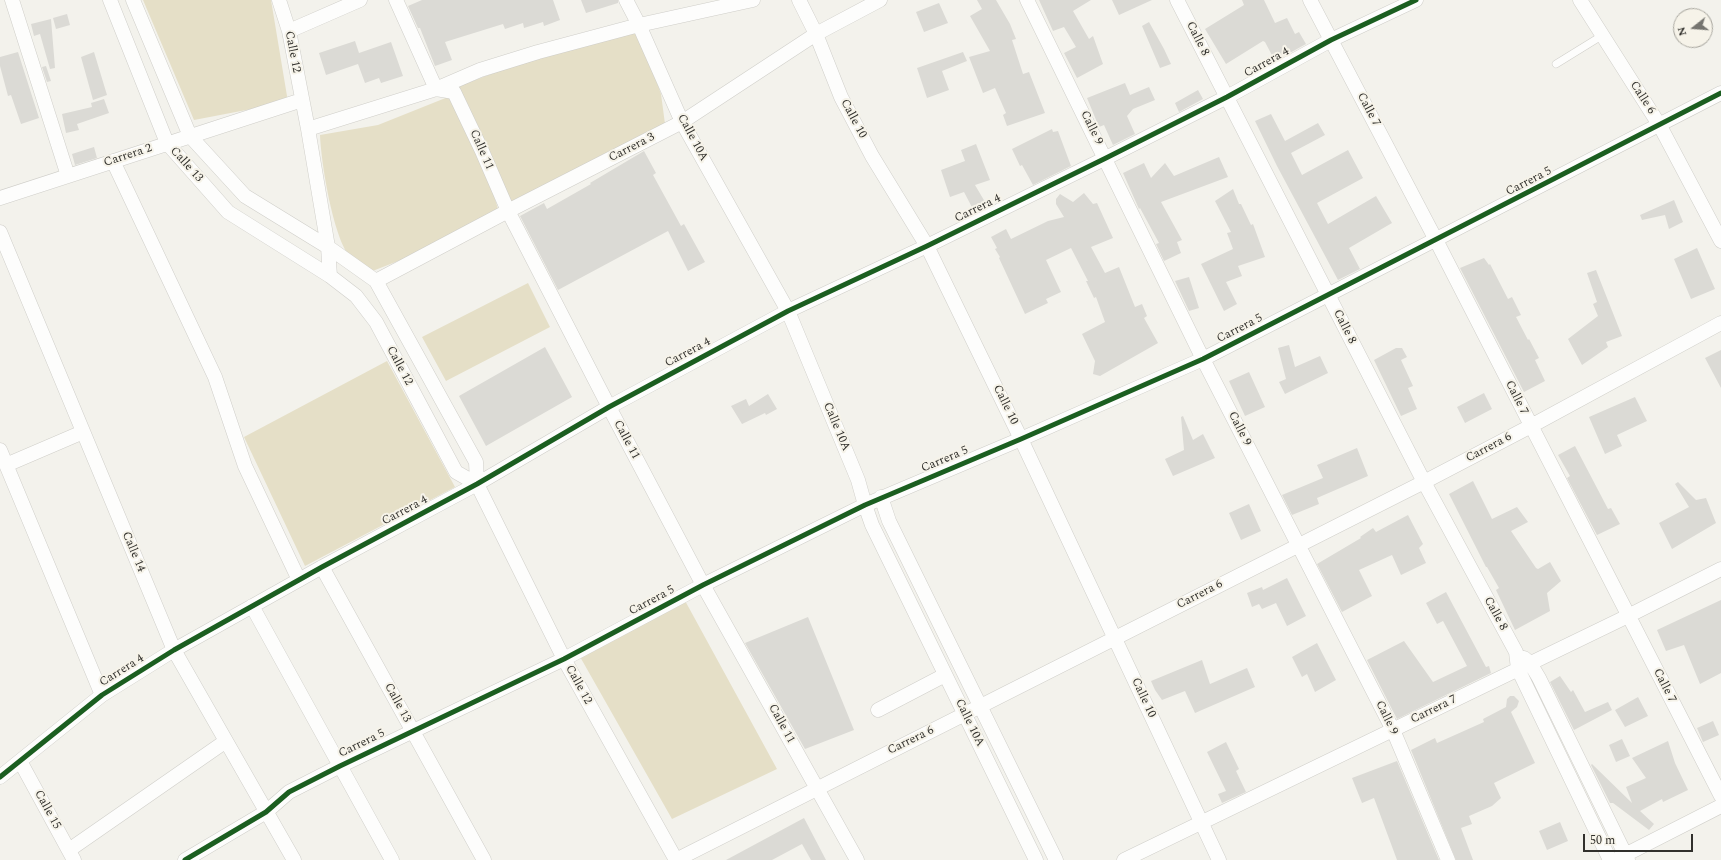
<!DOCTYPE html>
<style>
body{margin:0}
#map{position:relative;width:1721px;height:860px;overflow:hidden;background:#f3f2ec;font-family:Spectral,serif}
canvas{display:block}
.north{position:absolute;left:1673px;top:8px;width:40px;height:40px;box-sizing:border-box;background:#f6f3e9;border:1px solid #a7a59d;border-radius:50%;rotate:253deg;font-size:11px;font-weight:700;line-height:16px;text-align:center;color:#31302c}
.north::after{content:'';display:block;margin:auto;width:14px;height:18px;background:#75746f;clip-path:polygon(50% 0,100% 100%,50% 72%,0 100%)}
.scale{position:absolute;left:1583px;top:834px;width:110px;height:18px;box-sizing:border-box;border:2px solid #31302c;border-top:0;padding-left:5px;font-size:12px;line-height:14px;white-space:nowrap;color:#31302c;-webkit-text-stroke:3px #f6f3e9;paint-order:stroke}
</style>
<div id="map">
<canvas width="1721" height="860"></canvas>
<div class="north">N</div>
<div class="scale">50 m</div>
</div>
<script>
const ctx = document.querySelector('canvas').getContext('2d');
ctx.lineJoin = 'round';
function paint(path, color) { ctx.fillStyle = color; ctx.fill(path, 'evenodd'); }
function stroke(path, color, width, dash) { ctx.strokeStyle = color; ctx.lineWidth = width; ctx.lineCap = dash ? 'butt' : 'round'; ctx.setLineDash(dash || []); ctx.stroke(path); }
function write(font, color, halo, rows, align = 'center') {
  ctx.font = font + ' Spectral,serif'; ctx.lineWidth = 4; ctx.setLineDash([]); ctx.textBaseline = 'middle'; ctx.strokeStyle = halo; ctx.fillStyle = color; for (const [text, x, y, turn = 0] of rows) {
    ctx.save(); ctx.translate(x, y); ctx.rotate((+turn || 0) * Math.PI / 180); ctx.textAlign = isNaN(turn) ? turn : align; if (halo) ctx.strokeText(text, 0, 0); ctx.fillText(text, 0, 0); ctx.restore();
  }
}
const green = new Path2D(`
 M143,0H271L288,102L194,120Z
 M638,29L661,94L665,124L509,206L454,88L536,57Z
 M453,95L487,172L498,209L434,247L370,272C364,267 355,263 350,257C333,237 321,162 320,135L378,125Z
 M528,283L550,327L446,381L422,337Z
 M387,361L455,487L305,566L244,437Z
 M683,597L777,769L672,819L579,655Z`);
const building = new Path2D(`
 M422,0H553L560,20L544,26L543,22L524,28L523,23L505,29L503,24L445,42L452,60L435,66L420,28H418L408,6Z
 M581,0H618V3L586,13Z
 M977,0H996L1010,24L1016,39L1012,40L1023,74L1029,72L1045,113L1007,126L1003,115L1006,113L995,88L983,93L969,57L990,51L970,16L982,9Z
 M1039,0H1091L1073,11L1089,39L1093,36L1103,64L1077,78L1064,53L1076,47L1064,27L1053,31Z
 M1112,0H1152L1119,15Z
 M1242,0H1264L1275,23L1287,18L1295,34L1299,32L1306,44L1275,61L1265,42L1263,41L1226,64L1205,29L1244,5Z
 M939,3L948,23L924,32L916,12Z
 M67,14L70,25L56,29L53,18Z
 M51,19L55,68L50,69L40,34L34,36L31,24Z
 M1149,22L1164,49L1171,64L1160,68L1142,26Z
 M355,41L359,53L391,42L403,76L381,83L379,78L365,83L358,64L326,75L319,53Z
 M18,52L39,118L21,124L11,95L8,96L0,66V57Z
 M94,52L107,95L93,100L81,57Z
 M963,52L967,61L942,71L949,90L927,98L917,68Z
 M46,66L51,81L47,82L42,67Z
 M1125,83L1130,95L1149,87L1155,100L1133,109L1127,116L1135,134L1113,145L1104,125L1099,127L1087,98Z
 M1198,90L1203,99L1179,112L1175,103Z
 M104,99L109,113L77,124L79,130L66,133L62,114L92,107L91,103Z
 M1271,114L1285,141L1318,123L1325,135L1291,153L1302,175L1348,150L1363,178L1317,203L1328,224L1376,196L1392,223L1349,248L1360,269L1338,280L1277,166L1255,121Z
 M1052,129L1053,132L1058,131L1071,166L1033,185L1022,165L1020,166L1012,149Z
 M976,144L990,180L975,185L988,207L975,213L964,192L950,197L941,170L965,161L961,150Z
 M94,147L97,158L75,165L72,154Z
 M644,151L656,173L653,175L681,226L684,224L705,262L688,271L668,231L558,290L520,216L544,203L547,209L591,184L590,183Z
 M1219,157L1228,177L1161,202L1182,240L1177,242L1181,253L1164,261L1156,244L1159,243L1140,208L1139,209L1123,173L1144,163L1151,178L1165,163L1174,176Z
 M1233,189L1239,204H1241L1251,225L1253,224L1265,257L1238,266L1242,276L1226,282L1237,304L1224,311L1201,264L1233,249L1227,233L1231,232L1215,201Z
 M1084,193L1093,204L1097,203L1113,238L1091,247L1105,273L1119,267L1135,307L1142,304L1147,316L1144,318L1158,343L1100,376L1093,374L1095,361L1082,334L1105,322L1096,297L1094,298L1086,281H1088L1071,248L1046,260L1061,292L1046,299L1048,303L1025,314L999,258L1000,257L995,249L997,248L991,237L1006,229L1011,239L1048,221L1064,217L1056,204V199L1060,194L1073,202Z
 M1674,200L1683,222L1669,229L1665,215L1642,220L1640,215Z
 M1697,248L1715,289L1691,299L1674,259Z
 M1484,258L1489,265L1490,264L1508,299L1512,297L1521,315L1516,317L1528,340L1529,339L1539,358L1535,360L1545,381L1524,392L1460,268Z
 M1596,270L1622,336L1606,342L1608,347L1582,365L1568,339L1598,316L1593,304L1597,302L1587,273Z
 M1189,277L1199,308L1189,311L1175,281Z
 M1289,345L1295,367L1320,356L1328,373L1285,394L1279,382L1286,379L1278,348Z
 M545,347L572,397L486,446L459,396Z
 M1396,348H1402L1407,357L1401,360L1413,386L1408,388L1417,409L1401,416L1374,360Z
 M1721,350V388L1705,358Z
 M1249,372L1265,407L1245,416L1229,381Z
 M1484,393L1492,409L1465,423L1457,407Z
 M768,394L777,409L766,415L765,413L742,424L731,406L746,399L749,406Z
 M1635,397L1647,421L1617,435L1622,446L1605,454L1589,417Z
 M1183,416L1193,440L1203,434L1215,458L1173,476L1165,459L1184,450L1181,417Z
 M1575,446L1608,509L1611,508L1620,524L1597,535L1567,478L1570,476L1558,455Z
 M1357,448L1368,476L1317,498L1319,504L1292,515L1282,495L1323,478L1317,465Z
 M1473,481L1492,519L1517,507L1528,522L1511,531L1536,568L1538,569L1550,562L1561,581L1547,593L1550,611L1515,630L1496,590L1499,588L1487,567H1486L1449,494Z
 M1678,482L1696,500L1706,498L1716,523L1672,549L1659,523L1689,507L1675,484Z
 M1249,504L1261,531L1241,540L1229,513Z
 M1408,515L1423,544L1419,548L1426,563L1401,575L1392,555L1359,570L1372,596L1342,612L1317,564L1361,538L1360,537L1373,528L1376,532Z
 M1287,578L1306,616L1287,626L1276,603L1262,609L1259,604L1252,607L1247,593L1262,587L1263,590Z
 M1446,592L1486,667L1489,666L1491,673L1397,719L1367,660L1404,641L1433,682L1467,666L1443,621L1437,624L1426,603Z
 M1721,600V673L1700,684L1684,645L1666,651L1657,630Z
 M808,617L854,730L805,749L745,643Z
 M1317,643L1336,680L1315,692L1307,674L1302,677L1292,657Z
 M1202,660L1210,684L1247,668L1255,687L1195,713L1185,691L1162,700L1155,690L1151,681Z
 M1560,676L1571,692L1573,690L1585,712L1608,702L1612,710L1574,730L1550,682Z
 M1510,696H1514L1519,701L1517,707L1511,712L1535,763L1494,783L1501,798L1492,806L1469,816L1472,824L1461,828L1473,860H1456L1411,750L1435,738L1437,743L1484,722L1483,719L1506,707L1507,699Z
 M1638,697L1648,716L1625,727L1615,710Z
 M1713,721L1719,735L1703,742L1697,728Z
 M1622,739L1630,756L1616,762L1609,745Z
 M1668,741L1675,763L1688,790L1663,802L1662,799L1640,811L1654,824L1649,830L1613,803H1610L1591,765L1592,764L1632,803L1626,787L1646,778L1632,758Z
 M1226,742L1239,769L1236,771L1246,792L1222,803L1218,794L1226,791L1207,752Z
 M1397,761L1439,860H1397L1374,798L1362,803L1352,778Z
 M804,818L826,860H811L802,844L772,860H726Z
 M1560,822L1568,841L1547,850L1539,831Z`);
const service = new Path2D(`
 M1556,64L1603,35`);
const minor = new Path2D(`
 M12,0L68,176
 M110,0L167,143L228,212L330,276L356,296L376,322L456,472L477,484
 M133,0L190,136L245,196L328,247L376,281L476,462L477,484L564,659L676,860
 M279,0L289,31L308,129L328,247L330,276
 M396,0L436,89L454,92L482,151L508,211L609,407L703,585L857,860
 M626,0L639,25L682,122L788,311L858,480L865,505L872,525L1036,860
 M799,0L816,34L841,97L872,156L927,246L1021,439L1219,860
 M1027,0L1203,359L1393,730L1448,860
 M1177,0L1424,482L1516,652L1518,669L1610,860
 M1310,0L1436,240L1721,796
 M1580,0L1660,126L1721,241
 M289,31L360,0
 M308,129L436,89L480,70L538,52L639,25L753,0
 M113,161L215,377L245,466L299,580
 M0,198L302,100
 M0,232L174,650L294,860
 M376,281L508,211L682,122L816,34L880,0
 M0,450L102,695
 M6,465L83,432
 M881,497L889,521L1056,860
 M322,567L484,860
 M252,606L392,860
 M1524,658L1530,663L1539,678L1628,860
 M878,710L945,675
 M20,761L74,860
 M0,777L102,695L174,650L322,567L477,484L609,407L788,311L927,246L1106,158L1227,97L1331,40L1416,0
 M69,850L226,741
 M1617,859L1721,806
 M185,860L266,812L289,792L340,766L564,659L703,585L865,505L1021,439L1203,359L1721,93
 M676,860L1424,482L1531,426L1721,323
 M1124,860L1628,616L1721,569`);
const cycleway = new Path2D(`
 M0,777L102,695L174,650L322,567L477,484L609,407L788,311L927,246L1106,158L1227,97L1331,40L1416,0
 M185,860L266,812L289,792L340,766L564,659L703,585L865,505L1021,439L1203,359L1721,93`);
const streetNames = [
 ["Calle 8",1197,39,63],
 ["Calle 12",292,52,79],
 ["Carrera 4",1267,63,-29],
 ["Calle 6",1642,98,57],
 ["Calle 7",1368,110,62],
 ["Calle 10",853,119,62],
 ["Calle 9",1091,128,64],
 ["Calle 10A",692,138,62],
 ["Carrera 3",632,148,-27],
 ["Calle 11",481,150,66],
 ["Carrera 2",128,156,-18],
 ["Calle 13",186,165,48],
 ["Carrera 5",1529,182,-27],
 ["Carrera 4",978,209,-26],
 ["Calle 8",1344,327,63],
 ["Carrera 5",1240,329,-27],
 ["Carrera 4",688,353,-28],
 ["Calle 12",399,366,62],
 ["Calle 7",1516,398,63],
 ["Calle 10",1005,405,64],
 ["Calle 10A",836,427,67],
 ["Calle 9",1239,429,63],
 ["Calle 11",626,440,62],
 ["Carrera 6",1489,448,-28],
 ["Carrera 5",945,460,-23],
 ["Carrera 4",405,511,-28],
 ["Calle 14",133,552,67],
 ["Carrera 6",1200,595,-27],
 ["Carrera 5",652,601,-28],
 ["Calle 8",1495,614,61],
 ["Carrera 4",122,671,-32],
 ["Calle 12",578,685,61],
 ["Calle 7",1664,686,63],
 ["Calle 10",1143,698,65],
 ["Calle 13",397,703,61],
 ["Carrera 7",1434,710,-26],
 ["Calle 9",1386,718,64],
 ["Calle 10A",969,723,64],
 ["Calle 11",781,724,61],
 ["Carrera 6",911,741,-26],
 ["Carrera 5",362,744,-26],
 ["Calle 15",47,810,61]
];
paint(green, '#e5dfc7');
paint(building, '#dbdad5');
stroke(service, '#cfcec9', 8);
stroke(minor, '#cfcec9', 15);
stroke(service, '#fdfdfc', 7);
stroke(minor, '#fdfdfc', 14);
stroke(cycleway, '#1b5e20', 5);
write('12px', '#31302c', '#f6f3e9', streetNames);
</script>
